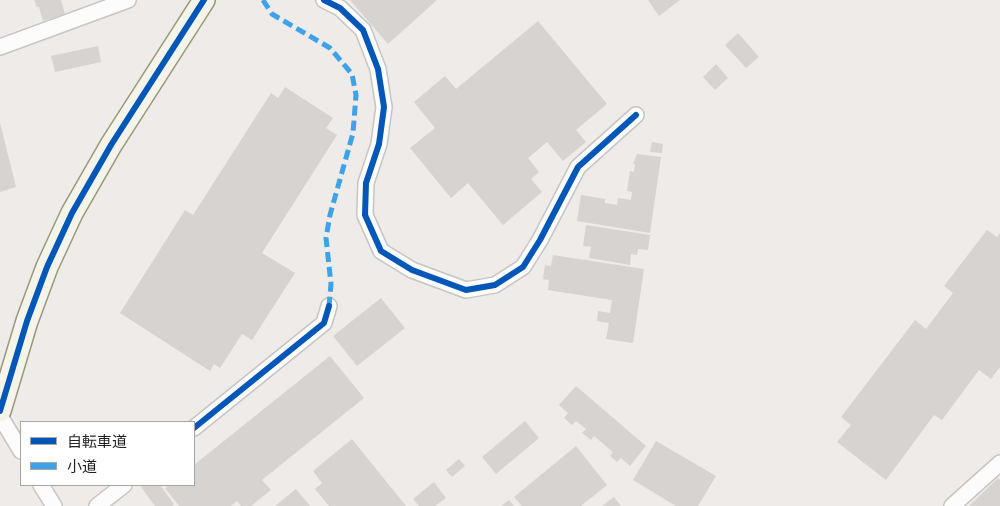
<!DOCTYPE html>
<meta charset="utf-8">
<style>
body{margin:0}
#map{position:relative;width:1000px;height:506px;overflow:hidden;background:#eeebe8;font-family:Arial,"Noto Sans JP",sans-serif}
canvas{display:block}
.legend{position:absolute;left:20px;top:421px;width:175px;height:65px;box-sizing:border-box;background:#fff;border:1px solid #a5a5a5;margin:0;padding:6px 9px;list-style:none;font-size:15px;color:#1f1f1f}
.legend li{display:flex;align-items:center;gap:10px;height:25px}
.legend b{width:25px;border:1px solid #a5a5a5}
</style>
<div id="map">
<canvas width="1000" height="506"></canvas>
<ul class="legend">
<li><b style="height:6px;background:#0057b8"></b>自転車道</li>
<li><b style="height:6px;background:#3da2ea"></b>小道</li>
</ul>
</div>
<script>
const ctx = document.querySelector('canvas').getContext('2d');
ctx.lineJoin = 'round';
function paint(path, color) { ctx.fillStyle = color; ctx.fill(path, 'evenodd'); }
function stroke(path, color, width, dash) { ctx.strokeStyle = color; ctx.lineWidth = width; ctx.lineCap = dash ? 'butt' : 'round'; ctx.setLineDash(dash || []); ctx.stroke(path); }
const building = new Path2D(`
 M34,0H61L65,14L43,21L39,7H37Z
 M350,0H437L388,44Z
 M648,0H680L659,16Z
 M538,21L607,104L576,130L586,142L563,161L547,142L528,158L539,172L531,179L542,192L503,225L468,183L451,198L410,148L435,128L414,102L445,76L456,89Z
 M738,33L759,57L746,68L725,45Z
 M98,46L101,62L55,72L51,56Z
 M716,64L728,78L715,90L703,77Z
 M285,87L333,118L326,128L337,135L262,253L295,273L252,340L242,334L220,368L214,364L210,371L120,313L185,210L193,215L271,93L278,98Z
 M0,123L16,187L0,192Z
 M652,142L663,144L662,153L650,152Z
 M637,154L661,157L650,233L577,221L581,195L605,199V203L617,205L618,198L631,200L632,192L627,191L630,171L634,172L635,164H633Z
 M586,225L650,235L648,250L638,249L637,255L631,254L630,265L589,258L591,247L583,246Z
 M987,230L997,237L1000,233V367L991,379L979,370L942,420L934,415L886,480L837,442L851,425L841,417L915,320L926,329L953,293L944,286Z
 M553,255L644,269L633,343L606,339L609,323L597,321L598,311L610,313L612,300L548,290L549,280L543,279L545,265L551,266Z
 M381,298L405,328L357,366L333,336Z
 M330,356L364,398L262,480L271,490L251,506H241L237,501L231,506H179L165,488L169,485H194V465Z
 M576,386L646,446L630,466L621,458L617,462L610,456L613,452L594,436L591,440L582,433L586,429L576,421L572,425L564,418L568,413L559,405Z
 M525,421L539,438L496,474L482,457Z
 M352,439L406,506H329L315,489L322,483L313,471Z
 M656,441L716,476L698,506H676L633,480Z
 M576,446L607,485L581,506H522L514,497Z
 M459,459L465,466L452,477L446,470Z
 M998,478L1000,480V506H969Z
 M434,482L446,498L435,506H419L413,499Z
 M143,485H160L174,504L172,506H155L141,487Z
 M296,489L310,506H275Z
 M614,497L621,506H602Z
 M509,500L514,506H501Z`);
const street = new Path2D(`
 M324,0L340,8L363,30L378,69L384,107L379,144L366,183L365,215L381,251L412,270L466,290L495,285L523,267L540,240L578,167L636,115
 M0,47L128,0
 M0,416L21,451
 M194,428L324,323L329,306
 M41,485L54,506
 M97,506L124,485
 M952,506L1000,463`);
const secondary = new Path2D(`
 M0,411L27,321L47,267L72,213L111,145L204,0`);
const quiet = new Path2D(`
 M263,0L272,14L330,48L352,74L356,95L353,133L330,215L326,238L331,284L329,306`);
const cycleway = new Path2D(`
 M324,0L340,8L363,30L378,69L384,107L379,144L366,183L365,215L381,251L412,270L466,290L495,285L523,267L540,240L578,167L636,115
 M0,411L27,321L47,267L72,213L111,145L204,0
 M194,428L324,323L329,306`);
paint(building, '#d6d3d0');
stroke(street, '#c6c5c4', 18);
stroke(secondary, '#99987e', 24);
stroke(street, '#fcfcfc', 15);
stroke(secondary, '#f4f4eb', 21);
stroke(quiet, '#3da2ea', 5, [10, 5]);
stroke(cycleway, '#0057b8', 6);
</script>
